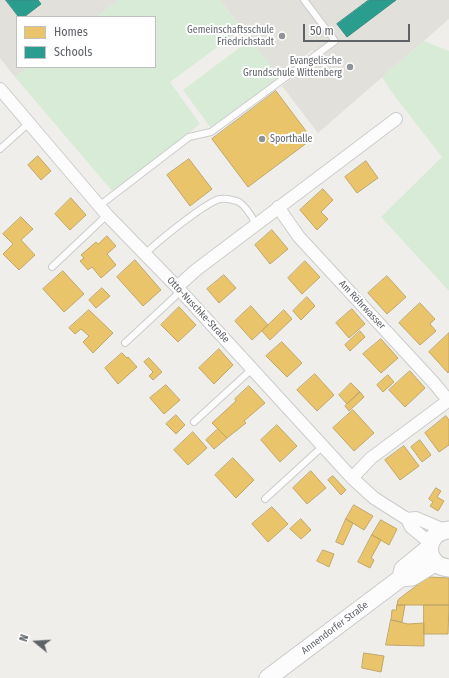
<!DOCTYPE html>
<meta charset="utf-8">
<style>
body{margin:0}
#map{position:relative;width:449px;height:678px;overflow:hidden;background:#efeeea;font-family:"Fira Sans Condensed",sans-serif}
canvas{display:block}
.legend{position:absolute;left:16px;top:16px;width:140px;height:52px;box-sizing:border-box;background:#fff;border:1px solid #bfc1c3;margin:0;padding:5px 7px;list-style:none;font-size:12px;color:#5f6368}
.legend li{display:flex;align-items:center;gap:8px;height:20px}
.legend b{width:20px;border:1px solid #bfc1c3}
.north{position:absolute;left:16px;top:622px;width:40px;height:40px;-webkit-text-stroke:3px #fff;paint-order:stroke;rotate:288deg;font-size:11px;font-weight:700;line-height:16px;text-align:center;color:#5f6368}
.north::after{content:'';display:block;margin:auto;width:14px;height:18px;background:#5f6368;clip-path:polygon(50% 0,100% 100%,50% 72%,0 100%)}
.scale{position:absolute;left:303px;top:24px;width:107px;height:18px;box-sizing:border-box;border:2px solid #5f6368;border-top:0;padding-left:5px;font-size:12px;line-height:14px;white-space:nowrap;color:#5f6368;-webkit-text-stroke:3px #fff;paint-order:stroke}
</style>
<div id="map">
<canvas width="449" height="678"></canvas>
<ul class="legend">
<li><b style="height:11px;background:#e9c46a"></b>Homes</li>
<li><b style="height:11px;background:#2a9d8f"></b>Schools</li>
</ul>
<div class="north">N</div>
<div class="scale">50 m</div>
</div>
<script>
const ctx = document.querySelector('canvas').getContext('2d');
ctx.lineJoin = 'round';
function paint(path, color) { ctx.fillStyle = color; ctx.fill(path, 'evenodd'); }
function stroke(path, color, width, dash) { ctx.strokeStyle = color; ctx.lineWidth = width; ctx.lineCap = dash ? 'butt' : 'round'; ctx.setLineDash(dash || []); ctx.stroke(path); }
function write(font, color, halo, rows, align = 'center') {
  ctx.font = font + ' "Fira Sans Condensed",sans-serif'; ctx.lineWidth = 4; ctx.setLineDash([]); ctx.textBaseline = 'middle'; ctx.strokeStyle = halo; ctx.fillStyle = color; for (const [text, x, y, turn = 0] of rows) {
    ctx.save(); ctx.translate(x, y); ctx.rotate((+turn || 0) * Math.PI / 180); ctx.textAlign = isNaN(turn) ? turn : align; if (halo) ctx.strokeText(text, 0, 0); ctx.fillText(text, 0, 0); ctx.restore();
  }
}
const education = new Path2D(`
 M0,0H119L96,17H17V67H29L15,77L0,58Z
 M220,0H449V19L318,133L282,86L318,57L312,50L279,77Z`);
const green = new Path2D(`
 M119,0H220L242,29L170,82L200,124L113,192L15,77L29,67H155V17H96Z
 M251,39L279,77L211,128L183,90Z
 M424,41L449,51V291L381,217L442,157L396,98L382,77Z`);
const homes = new Path2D(`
 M276,91L312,139L248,187L212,139Z
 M38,156L51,171L41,180L28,165Z
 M189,159L212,189L190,206L167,175Z
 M366,161L378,178L357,193L345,177Z
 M323,189L333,200L321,212L328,219L317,230L300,210Z
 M71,198L86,215L70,230L55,214Z
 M21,217L33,229L21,240L35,255L19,270L3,254L13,244L3,234Z
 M272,230L288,249L270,264L255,245Z
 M107,236L116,246L107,254L116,265L101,278L92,267L88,270L80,261L84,258L81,255L96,242L98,244Z
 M135,260L161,290L143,306L117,277Z
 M305,261L320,277L302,294L288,278Z
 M63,271L84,294L64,312L43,289Z
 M224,275L236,288L219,303L207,289Z
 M387,276L406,297L387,314L368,293Z
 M102,288L110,296L96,308L89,300Z
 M307,297L315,306L301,320L293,311Z
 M420,303L435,319L430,324L436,331L420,345L399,323Z
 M251,306L268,325L252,340L235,321Z
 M179,307L196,325L178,342L161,325Z
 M352,309L365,324L349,338L336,323Z
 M89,310L113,333L93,353L83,342L89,336L81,329L75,334L69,328Z
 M284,310L292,319L270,340L262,331Z
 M360,331L365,337L350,351L345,345Z
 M449,333V371L448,373L429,352Z
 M381,339L398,358L381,373L363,354Z
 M282,342L302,363L287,377L266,356Z
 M219,349L233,365L214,384L199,368Z
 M122,353L127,358L128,357L137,367L118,384L105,368Z
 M149,358L162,372L153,380L149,376L153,372L144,362Z
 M410,371L425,388L405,407L389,390Z
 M315,374L334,395L317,411L297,390Z
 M388,375L394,382L383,392L377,385Z
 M351,383L360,392L347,404L339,395Z
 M166,385L180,400L164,414L150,398Z
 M249,386L265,403L244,421L246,423L227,438L212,423L236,401L235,399Z
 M360,392L364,397L349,411L345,406Z
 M353,410L374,433L354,451L333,428Z
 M176,415L185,425L176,434L166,424Z
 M446,416L449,420V445L439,452L425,433Z
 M277,425L297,446L280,462L261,440Z
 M218,429L227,438L214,449L206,440Z
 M193,432L207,448L188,465L174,450Z
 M420,440L431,455L422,462L411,447Z
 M404,446L419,466L400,480L385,460Z
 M233,458L254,480L236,498L215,475Z
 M311,471L326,488L307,504L293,488Z
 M333,476L346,490L341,495L328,480Z
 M436,488L441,491L437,497L444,501L438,511L430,506L433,502L429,499Z
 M354,505L373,516L364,530L346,519Z
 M272,507L288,524L268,542L252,524Z
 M301,519L311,530L301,539L290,529Z
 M346,519L353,523L343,545L336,542Z
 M381,520L397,529L389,545L372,535Z
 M372,535L381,540L371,558L374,560L370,568L358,562Z
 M323,550L334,554L329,567L317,561Z
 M428,577L449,578V605H397L398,600Z
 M397,605H405L402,622L391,620L392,610H396Z
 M424,605H449L448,634H424Z
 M391,620L408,624L424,623V646L386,645Z
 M364,653L384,656L381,672L362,668Z`);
const schools = new Path2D(`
 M6,0H38L41,4L24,17H19Z
 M369,0H396L347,37L337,24Z`);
const service = new Path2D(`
 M0,149L29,123
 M99,206L189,137L211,132L335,41L304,0
 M145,254C157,242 206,202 220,199C226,198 234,200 239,202C246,206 252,217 256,224
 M52,267L107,215
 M125,343L181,291
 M194,422L252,369
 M265,499L323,446`);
const minor = new Path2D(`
 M0,89L107,215L177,287L352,478L374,498L407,519L411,527L430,543
 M278,207L299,237L434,383L448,400
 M177,287L196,270L396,119
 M352,478L371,458L449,400
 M407,519L416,518L444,530`);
const secondary = new Path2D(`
 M449,530C423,532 423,566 449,568
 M401,578L403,569L430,547
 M268,678L401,578L412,577L435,563`);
const markers = [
 [282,36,4,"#919496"],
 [350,67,4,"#919496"],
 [262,139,4,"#919496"]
];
const poiNames = [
 ["Gemeinschaftsschule",274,30],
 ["Friedrichstadt",274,42],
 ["Evangelische",342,61],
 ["Grundschule Wittenberg",342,73],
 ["Sporthalle",270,139,"left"]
];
const streetNames = [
 ["Am Röhrwasser",362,305,47],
 ["Otto-Nuschke-Straße",198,310,47],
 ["Annendorfer Straße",335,628,-37]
];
paint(education, '#e2e0da');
paint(green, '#d8ebd6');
paint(homes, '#e9c46a');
stroke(homes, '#c0a769', 1);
paint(schools, '#2a9d8f');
stroke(schools, '#3a8c83', 1);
stroke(service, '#cbcccc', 8);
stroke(minor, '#cbcccc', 14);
stroke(secondary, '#cacacb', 19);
stroke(service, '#fdfcfc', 6);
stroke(minor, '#fdfcfc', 12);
stroke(secondary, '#fdfcfc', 17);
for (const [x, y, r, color] of markers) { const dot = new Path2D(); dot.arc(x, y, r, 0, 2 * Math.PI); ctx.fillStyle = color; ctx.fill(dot); stroke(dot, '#fff', 1.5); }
write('10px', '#5f6368', '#fff', poiNames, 'right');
write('10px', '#5f6368', '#fff', streetNames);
</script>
